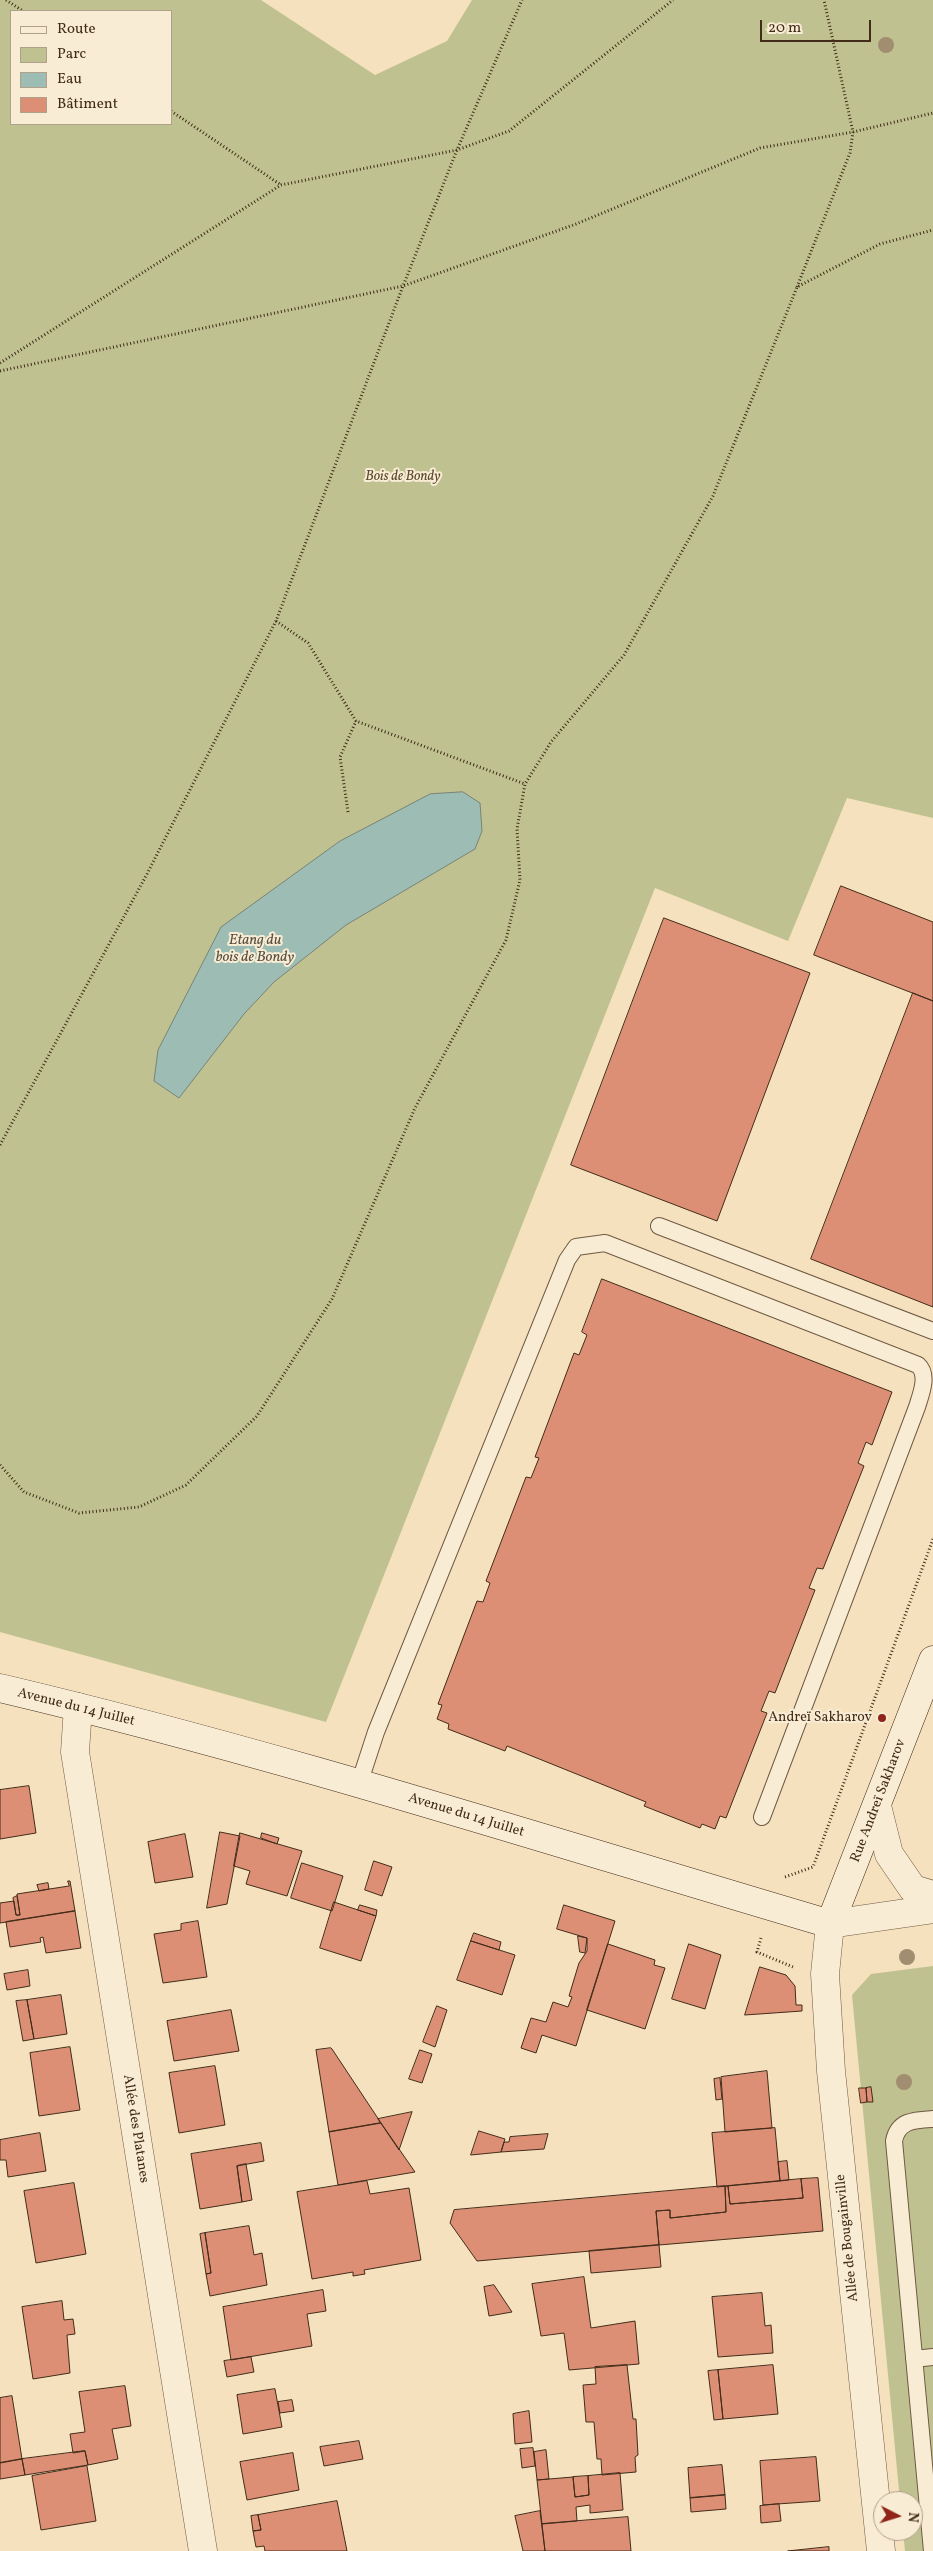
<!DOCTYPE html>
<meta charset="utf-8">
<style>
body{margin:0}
#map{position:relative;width:933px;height:2551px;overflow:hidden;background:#f6e1be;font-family:Vollkorn,serif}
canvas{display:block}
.legend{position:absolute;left:10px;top:10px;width:162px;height:115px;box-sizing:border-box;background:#f9ecd5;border:1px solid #b09f8a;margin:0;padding:6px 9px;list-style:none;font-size:15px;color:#422c19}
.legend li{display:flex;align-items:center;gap:10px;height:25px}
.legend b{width:25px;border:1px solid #b09f8a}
.north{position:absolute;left:873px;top:2491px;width:50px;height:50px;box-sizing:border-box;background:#f9ecd5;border:1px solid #b09f8a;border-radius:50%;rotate:95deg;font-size:14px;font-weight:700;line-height:20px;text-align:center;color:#422c19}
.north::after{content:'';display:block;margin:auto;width:18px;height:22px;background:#8f2418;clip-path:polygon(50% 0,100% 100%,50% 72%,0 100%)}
.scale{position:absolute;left:760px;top:20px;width:111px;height:22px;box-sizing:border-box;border:2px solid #422c19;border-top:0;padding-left:6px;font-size:15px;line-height:18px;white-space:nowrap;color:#422c19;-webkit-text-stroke:4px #f9ecd5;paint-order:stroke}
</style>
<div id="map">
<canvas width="933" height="2551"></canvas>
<ul class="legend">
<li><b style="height:6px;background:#f9ecd5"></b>Route</li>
<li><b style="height:14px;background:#bfc290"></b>Parc</li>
<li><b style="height:14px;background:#9dbdb4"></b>Eau</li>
<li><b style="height:14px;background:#dc8f75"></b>Bâtiment</li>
</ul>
<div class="north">N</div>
<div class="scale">20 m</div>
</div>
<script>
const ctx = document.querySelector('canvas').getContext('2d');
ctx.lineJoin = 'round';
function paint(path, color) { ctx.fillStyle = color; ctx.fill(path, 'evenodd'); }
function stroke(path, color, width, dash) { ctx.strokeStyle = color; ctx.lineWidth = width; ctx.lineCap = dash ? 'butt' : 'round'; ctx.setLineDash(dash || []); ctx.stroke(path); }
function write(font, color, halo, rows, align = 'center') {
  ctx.font = font + ' Vollkorn,serif'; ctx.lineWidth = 4; ctx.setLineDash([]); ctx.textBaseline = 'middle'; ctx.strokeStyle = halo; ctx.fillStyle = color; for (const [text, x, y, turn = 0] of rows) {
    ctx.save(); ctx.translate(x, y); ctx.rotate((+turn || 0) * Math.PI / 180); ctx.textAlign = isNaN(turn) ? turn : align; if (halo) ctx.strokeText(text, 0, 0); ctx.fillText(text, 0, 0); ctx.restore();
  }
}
const green = new Path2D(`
 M0,0H261L375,75L447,41L472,0H933V818L847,798L788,941L655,888L326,1722L0,1632ZM11,11H171V124H11Z
 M933,1966V2551H905L903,2531H913V2501H900L852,1995L871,1974Z`);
const water = new Path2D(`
 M463,792L480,803L482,831L475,849L346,925L274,982L244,1014L179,1098L154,1081L158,1050L221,927L340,841L430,794Z`);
const building = new Path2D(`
 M841,886L933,922V1001L814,955Z
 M664,918L810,973L717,1221L571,1165Z
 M913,993L933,1001V1307L811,1259Z
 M602,1279L892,1392L872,1445L866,1442L858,1463L864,1466L823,1569L817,1568L809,1588L815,1590L775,1693L769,1691L761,1711L767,1713L726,1818L720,1816L715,1829L702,1824L700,1828L644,1806L646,1802L507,1746L505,1751L448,1729L449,1724L437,1719L442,1705L438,1704L477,1601L483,1602L490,1583L486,1581L526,1477L531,1478L539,1458L535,1457L574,1353L579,1355L587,1335L582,1332Z
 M29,1786L36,1833L0,1839V1790Z
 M220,1832L240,1836L227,1904L207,1908Z
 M240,1833L302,1851L287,1896L246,1884L250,1871L234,1866Z
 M262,1833L279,1838L277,1844L261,1838Z
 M185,1834L193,1877L155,1883L148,1842Z
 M374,1861L392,1867L382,1896L365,1890Z
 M302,1863L343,1876L332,1911L291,1898Z
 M68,1881H70L75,1911L0,1923V1903L14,1901L16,1915H20L17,1894L69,1886Z
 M48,1883L49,1889L39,1891L37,1885Z
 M17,1896L20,1915H16L13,1898Z
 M334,1902L376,1916L361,1961L320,1948Z
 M360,1905L377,1910L376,1916L358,1910Z
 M564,1905L615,1921L576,2046L542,2035L536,2053L521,2048L531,2018L546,2022L553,2002L568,2007L572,1997L569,1996L579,1963L587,1951V1938L557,1929Z
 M75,1911L81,1948L46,1953L43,1937L40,1938L41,1942L10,1947L6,1922Z
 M198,1921L207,1977L163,1983L154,1934L181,1930V1924Z
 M474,1933L501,1942L499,1950L471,1941Z
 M578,1936L587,1938L585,1953L580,1952Z
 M471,1941L515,1955L502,1995L457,1980Z
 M608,1944L655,1960L654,1965L665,1968L645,2029L587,2010Z
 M689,1944L721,1955L705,2009L672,1999Z
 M760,1967L786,1975L795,1986L796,2005H802V2011L745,2015Z
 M28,1970L30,1986L7,1990L4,1974Z
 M61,1995L67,2034L34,2039L27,2000Z
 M27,2000L34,2039L23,2041L16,2001Z
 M437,2006L447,2010L435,2047L423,2042Z
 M231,2010L239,2051L174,2061L167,2021Z
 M70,2047L80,2110L39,2116L30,2053Z
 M331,2048L332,2049L381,2123L329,2132L316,2050Z
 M420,2050L432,2054L422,2083L409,2079Z
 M215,2066L225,2125L179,2133L169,2073Z
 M767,2071L772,2128L725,2132L721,2077Z
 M720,2078L722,2099L716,2100L714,2079Z
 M871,2087L873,2102H867L866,2088Z
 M859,2088H866L867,2102L861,2103Z
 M412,2112L399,2150L378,2119Z
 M381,2123L415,2172L338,2185L329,2132Z
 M775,2128L780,2181L717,2187L712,2133Z
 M479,2131L505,2139L501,2152L471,2155Z
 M40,2133L46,2171L8,2177L6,2160H0V2140Z
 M548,2134L544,2149L501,2152L504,2142H509L510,2137Z
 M261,2143L264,2161L237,2166L242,2202L200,2209L191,2154Z
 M787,2161L789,2180L780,2181L778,2162Z
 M246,2164L252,2200L242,2202L237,2166Z
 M818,2178L823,2231L659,2245L656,2211L670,2210V2218L726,2212L725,2186H728L730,2204L803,2198L801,2179Z
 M801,2179L803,2198L730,2204L728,2186Z
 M367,2181L370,2194L409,2188L421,2260L364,2270L365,2274L353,2276V2272L312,2279L297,2192Z
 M74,2183L86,2254L36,2263L24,2191Z
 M725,2186L726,2212L670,2218V2210L656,2211L659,2245L477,2261L450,2223L454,2210Z
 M249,2226L254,2255L262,2253L267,2285L210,2296L206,2274L211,2273L205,2233Z
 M205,2233L211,2273L206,2274L200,2234Z
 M659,2245L661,2267L591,2273L589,2251Z
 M584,2277L591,2328L635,2321L639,2364L569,2370L564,2333L541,2336L532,2284Z
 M494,2285L512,2312L489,2316L484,2287Z
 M323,2290L326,2311L307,2314L312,2346L231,2360L223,2307Z
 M762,2293L765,2326L771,2325L773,2353L718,2357L712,2297Z
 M62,2301L64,2320L73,2319L75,2334L67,2335L70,2373L33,2379L22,2307Z
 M251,2357L254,2372L227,2377L224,2361Z
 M627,2365L633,2419H636L638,2455L635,2457L636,2472L602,2475L601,2459H597L594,2422H586L583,2385L596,2384L595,2367Z
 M773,2365L778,2414L723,2419L718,2370Z
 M718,2370L723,2419L714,2420L708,2371Z
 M125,2386L131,2426L112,2429L118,2459L88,2465L85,2451L73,2453L70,2434L85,2432L79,2392Z
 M275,2389L282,2427L243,2434L237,2395Z
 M12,2396L22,2459L0,2463V2398Z
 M292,2400L294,2411L280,2413L278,2402Z
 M529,2411L532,2442L515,2444L513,2414Z
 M359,2441L363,2459L324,2466L320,2447Z
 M533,2448L535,2466L522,2468L520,2449Z
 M546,2450L549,2479L537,2480L534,2452Z
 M85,2451L88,2465L25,2475L22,2459Z
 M293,2453L299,2490L247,2500L240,2462Z
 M816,2457L820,2501L763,2505L760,2461Z
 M22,2459L25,2475L0,2479V2463Z
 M722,2465L725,2495L690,2498L688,2468Z
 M87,2466L96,2521L41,2530L32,2476Z
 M620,2473L623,2510L590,2513V2505L576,2507L577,2521L542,2524L537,2480L573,2477L575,2497L589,2495L588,2476Z
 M588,2476L589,2495L575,2497L573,2477Z
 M725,2495L726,2509L691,2512L690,2498Z
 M337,2501L347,2551H265L264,2546L256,2547L253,2531L261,2530L258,2515Z
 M779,2504L781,2521L761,2523L760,2506Z
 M540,2511L545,2551H523L515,2516Z
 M258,2515L261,2530L253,2531L251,2516Z
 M628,2517L631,2551H545L542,2524Z
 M829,2547V2551H788Z`);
const path = new Path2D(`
 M6,0L23,11
 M171,111L281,185
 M797,287L850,153L853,132L824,0
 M0,363L281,185L457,150L509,131L673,0
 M0,371L403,286L576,224L760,148L853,132L933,113
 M276,621L308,643L356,721L525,784
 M348,812L340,757L356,721
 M0,1145L147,874L276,621L403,286L457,150L522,0
 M0,1465L24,1492L79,1513L139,1507L186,1485L257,1416L332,1299L415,1108L506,940L520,880L517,829L525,784L551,742L624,655L713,496L797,287L880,244L933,230
 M785,1877L813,1867L933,1539
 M761,1938L757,1952L793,1967`);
const lane = new Path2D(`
 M659,1226L933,1331
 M359,1784L376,1732L567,1260L576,1247L605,1243L918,1365C929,1375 921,1394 917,1407L762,1817
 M914,2359L933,2357
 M932,2551L894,2141C898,2120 915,2120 933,2119`);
const street = new Path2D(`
 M78,1707L75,1752L203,2551
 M877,1806L889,1854L913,1889L933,1895
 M881,2551L831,2071L825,1974L830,1924L933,1909`);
const secondary = new Path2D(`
 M0,1688C280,1754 555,1843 830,1924L933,1660`);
const trees = [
 [886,45],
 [907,1957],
 [904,2082]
];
const markers = [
 [882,1718,5,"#8f2418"]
];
const parkNames = [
 ["Bois de Bondy",403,477]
];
const streetNames = [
 ["Avenue du 14 Juillet",76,1708,14],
 ["Rue Andreï Sakharov",879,1801,-69],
 ["Avenue du 14 Juillet",466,1816,17],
 ["Allée des Platanes",135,2129,81],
 ["Allée de Bougainville",848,2238,-96]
];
const poiNames = [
 ["Andreï Sakharov",872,1718]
];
const waterNames = [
 ["Etang du",255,941],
 ["bois de Bondy",255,958]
];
paint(green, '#bfc290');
paint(water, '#9dbdb4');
stroke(water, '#798376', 1);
paint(building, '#dc8f75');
stroke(building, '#422c19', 1);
stroke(lane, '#6f5942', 18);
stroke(street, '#6f5942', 29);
stroke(secondary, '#422c19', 29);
stroke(path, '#422c19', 3, [1, 2.5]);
stroke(lane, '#f9ecd5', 16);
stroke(street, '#f9ecd5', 28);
stroke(secondary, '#f9ecd5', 28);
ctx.fillStyle = '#a18e70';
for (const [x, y] of trees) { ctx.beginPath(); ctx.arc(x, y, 8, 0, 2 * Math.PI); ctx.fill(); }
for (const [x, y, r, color] of markers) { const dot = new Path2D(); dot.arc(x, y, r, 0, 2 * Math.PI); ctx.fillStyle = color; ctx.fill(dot); stroke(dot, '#f9ecd5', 2); }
write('italic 14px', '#5b4a31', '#f9ecd5', parkNames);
write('14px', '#422c19', '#f9ecd5', streetNames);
write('14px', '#422c19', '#f9ecd5', poiNames, 'right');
write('italic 15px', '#595040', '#f9ecd5', waterNames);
</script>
